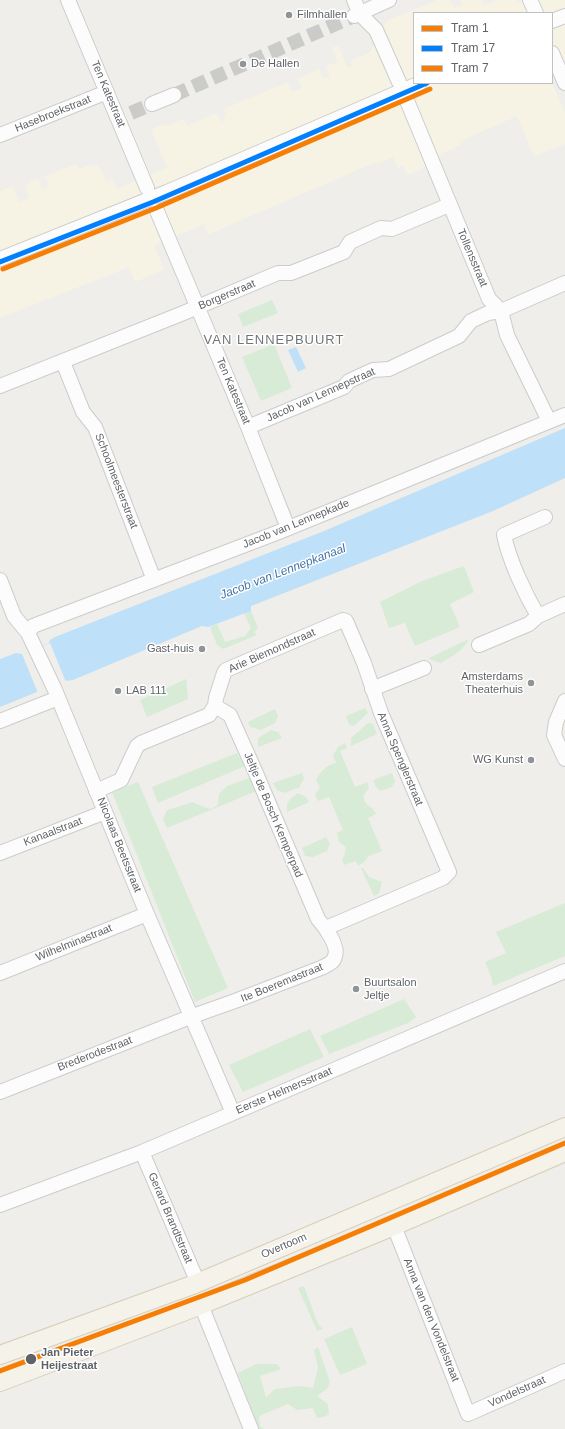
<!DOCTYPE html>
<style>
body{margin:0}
#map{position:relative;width:565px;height:1429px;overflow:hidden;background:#efeeea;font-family:Arial,sans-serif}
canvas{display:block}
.legend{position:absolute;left:413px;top:12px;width:140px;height:72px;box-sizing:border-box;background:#fff;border:1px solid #bfc1c3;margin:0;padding:5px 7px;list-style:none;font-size:12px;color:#5f6368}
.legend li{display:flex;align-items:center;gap:8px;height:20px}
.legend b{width:20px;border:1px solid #bfc1c3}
</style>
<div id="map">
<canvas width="565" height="1429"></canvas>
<ul class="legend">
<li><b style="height:5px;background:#f77e05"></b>Tram 1</li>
<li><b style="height:5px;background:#007fff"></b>Tram 17</li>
<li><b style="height:5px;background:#f77e05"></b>Tram 7</li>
</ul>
</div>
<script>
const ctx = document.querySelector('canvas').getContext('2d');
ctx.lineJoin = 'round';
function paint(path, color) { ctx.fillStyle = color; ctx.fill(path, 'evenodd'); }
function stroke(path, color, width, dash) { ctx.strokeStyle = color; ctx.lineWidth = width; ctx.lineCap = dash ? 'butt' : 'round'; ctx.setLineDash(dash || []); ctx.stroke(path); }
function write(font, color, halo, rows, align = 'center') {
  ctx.font = font + ' Arial,sans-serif'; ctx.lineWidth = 3; ctx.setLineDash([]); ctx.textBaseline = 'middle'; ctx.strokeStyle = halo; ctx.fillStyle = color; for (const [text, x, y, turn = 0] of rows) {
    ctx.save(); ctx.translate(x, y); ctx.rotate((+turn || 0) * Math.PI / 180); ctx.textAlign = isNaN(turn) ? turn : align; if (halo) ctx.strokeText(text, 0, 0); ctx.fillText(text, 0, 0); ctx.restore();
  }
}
const commercial = new Path2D(`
 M63,0H77L151,175L167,168L151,129L164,124L167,126L183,119L187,126L217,113L221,122L225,120L224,117L227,116L224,109L277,87H278L288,83L292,92L302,88L298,79L319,69L323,78L330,76L326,66L338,62L332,48L338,45L347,66L349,67L352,66L351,61L370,52L387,21L437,0H450L454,8L462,5L460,0H481L484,5L496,0H517L518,3L524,0H565V66L552,73V13H414V83L552,82L565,113V144L534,156L517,116L460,141L461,145L445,152L421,169L407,175L403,165L398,168L393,157L377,164L376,162L209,234L204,224L176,236L207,309L163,241L154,245L164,270L135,282L129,267L0,318V191L13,186L19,202L30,198L25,186L31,183L30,181L38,178L42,189L49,186L45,176L76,164L79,169L89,165L90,167L97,165L103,173L106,181L112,178L117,189L138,180Z`);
const green = new Path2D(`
 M272,300L278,313L243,327L238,314Z
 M274,344L292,388L261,401L242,357Z
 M464,566L474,592L450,604L460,627L415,646L405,623L389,628L380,602L422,581Z
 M251,611L258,628L254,632L257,635L223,649L217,645L210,627L217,624L225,642L245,636L251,628L244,613Z
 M469,639C464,650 451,657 441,663L431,660L429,658Z
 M186,679L188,699L147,717L140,700Z
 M365,708L368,713L354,726L349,724L346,716Z
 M275,709L278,715L275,723L261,730L250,727L248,722Z
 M368,723L373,724L377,734L351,746V738Z
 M271,730L278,732L282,738L258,747V738Z
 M345,743L347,748L340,751L355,787L367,782L369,788L364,795V801C369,807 372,806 376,814L368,818L382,851L369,856L364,862L358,866L356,861L344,865L342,859L345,854L346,847L339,842L337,833L343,830L329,797L318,801L315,795L320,787L316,780C320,772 327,764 336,763L333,755L338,747Z
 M237,753L245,766L158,803L152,787Z
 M302,773L304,779L301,783L300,787L285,793L277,790L273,783Z
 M392,773L395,781L392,787L381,791L376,787L373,780Z
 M252,777L259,790L167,828L163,819L167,810L193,802L203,807L211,809L218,805L219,794L227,786Z
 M138,782L228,988L195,1002L112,792Z
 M298,793L306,797L309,802L287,812C286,801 290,799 298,793Z
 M326,837L330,844L327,851L313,857L305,856L302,848Z
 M361,868H363L369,877L382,882L379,893L374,896Z
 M565,903V956L493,986L492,983V979L485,962L506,953L496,932Z
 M404,999L416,1017L408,1023L329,1054L320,1036Z
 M310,1029L324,1057L243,1092L229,1065Z
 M304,1286L318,1324L323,1329L317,1331L298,1288Z
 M352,1327L367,1364L340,1375L324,1339Z
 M318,1347L330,1382L327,1389L317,1396L328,1404L329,1414L324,1417L317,1418L313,1408L297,1410L288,1404L259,1416L260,1427L265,1429H259L238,1373L256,1364H277L281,1369L260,1376L266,1397L275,1389L299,1386L313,1388L318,1367L314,1350Z`);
const water = new Path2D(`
 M296,347L306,368L298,372L288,350Z
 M565,428V478L493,511L251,606V611L208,627L202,626L73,680L64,681L0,707V659L16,653L22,654L49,643L50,640L55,637L324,531Z`);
const pier = new Path2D(`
 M50,643L66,682L38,693L22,654Z`);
const minorTunnel = new Path2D(`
 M174,95L354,16
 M131,113L152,104`);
const minor = new Path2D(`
 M68,0L147,188
 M354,0L360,14L376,30L399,82
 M530,0L536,13
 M354,16L389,0
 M552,21L565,16
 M552,53L565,83
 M403,91L489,299L501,311L507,335L549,421
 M152,104L174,95
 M0,135L107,92
 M157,211L248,427L288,528
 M0,259L167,192L420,83
 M63,362L83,412L95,427L154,580
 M0,386L181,314L278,273H291L344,252L350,242L381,228L392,229L449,205
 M248,427L344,387L349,381L373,370L389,369L459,336L471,321L488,313L501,311L565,283
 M0,580L14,616L28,633L55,690L147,914L233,1113
 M538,616C525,594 509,560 504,535L545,517
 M28,633L33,626L279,532L565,415
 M479,645L529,624L538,616L565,604
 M372,689L424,668
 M565,701L556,722L554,735L565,759
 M0,721L58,698
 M96,791L121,780L137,746L141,743L209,715L215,706L216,698L224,673L226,670L343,620L346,621L364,663L381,713L449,872L443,878L326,928
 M0,853L105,812
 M0,973L147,914
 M0,1092L190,1017L235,1001L321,968C327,965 334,963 335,956C339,946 325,927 318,919L255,771L230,715L215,706
 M142,1152L195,1276V1284
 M0,1205L142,1152L565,971
 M394,1226L468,1414L565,1371
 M201,1305L251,1429`);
const major = new Path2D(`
 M0,1355L195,1284L565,1127
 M0,1382L201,1305L394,1226L565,1152`);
const tram1 = new Path2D(`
 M0,1371L245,1280L565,1143`);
const tram2 = new Path2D(`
 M0,262L153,202L427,83`);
const tram3 = new Path2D(`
 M3,269L156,208L430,89`);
const markers = [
 [289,15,4,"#919496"],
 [243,64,4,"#919496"],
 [202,649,4,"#919496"],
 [531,683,4,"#919496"],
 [118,691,4,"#919496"],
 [531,760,4,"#919496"],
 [356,989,4,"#919496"],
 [31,1359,6,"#5f6368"]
];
const poiNames = [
 ["Filmhallen",297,15],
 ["De Hallen",251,64],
 ["Gast-huis",194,649,"right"],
 ["Amsterdams",523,677,"right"],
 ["Theaterhuis",523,690,"right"],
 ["LAB 111",126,691],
 ["WG Kunst",523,760,"right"],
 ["Buurtsalon",364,983],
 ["Jeltje",364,996]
];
const streetNames = [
 ["Ten Katestraat",108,94,67],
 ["Hasebroekstraat",53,114,-22],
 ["Tollensstraat",472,258,67],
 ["Borgerstraat",227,295,-23],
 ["Ten Katestraat",233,391,67],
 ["Jacob van Lennepstraat",321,395,-24],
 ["Schoolmeesterstraat",116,481,69],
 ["Jacob van Lennepkade",296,524,-22],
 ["Arie Biemondstraat",272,651,-24],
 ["Anna Spenglerstraat",400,759,67],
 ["Jeltje de Bosch Kemperpad",273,815,67],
 ["Kanaalstraat",53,832,-21],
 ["Nicolaas Beetsstraat",119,845,68],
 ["Wilhelminastraat",74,943,-22],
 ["Ite Boeremastraat",282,983,-22],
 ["Brederodestraat",95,1054,-21],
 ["Eerste Helmersstraat",284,1091,-23],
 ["Gerard Brandtstraat",170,1218,67],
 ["Overtoom",284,1246,-23],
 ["Anna van den Vondelstraat",431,1320,68],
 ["Vondelstraat",517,1392,-24]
];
const stopNames = [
 ["Jan Pieter",41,1353],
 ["Heijestraat",41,1366]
];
const waterNames = [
 ["Jacob van Lennepkanaal",283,572,-21]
];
const quarterNames = [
 ["VAN LENNEPBUURT",274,340]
];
paint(commercial, '#f7f3e4');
paint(green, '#d8ebd6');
paint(water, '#bfe0f9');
paint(pier, '#efeeea');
stroke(minorTunnel, '#cbcbca', 14, [14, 7]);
stroke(minor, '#cbcccc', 16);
stroke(major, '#d7ceb8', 20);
stroke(minor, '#fdfcfc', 14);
stroke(major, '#f4f2e9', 18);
stroke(tram1, '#f77e05', 5);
stroke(tram2, '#007fff', 5);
stroke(tram3, '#f77e05', 5);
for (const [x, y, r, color] of markers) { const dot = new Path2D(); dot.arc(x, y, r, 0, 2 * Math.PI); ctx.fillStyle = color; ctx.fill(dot); stroke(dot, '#fff', 1.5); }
write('11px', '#5f6368', '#fff', poiNames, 'left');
write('11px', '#5f6368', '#fff', streetNames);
write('bold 11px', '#5f6368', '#fff', stopNames, 'left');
write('italic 12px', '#4174aa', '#fff', waterNames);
ctx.letterSpacing = '1px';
write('13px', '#70757a', '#fff', quarterNames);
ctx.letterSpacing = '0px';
</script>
